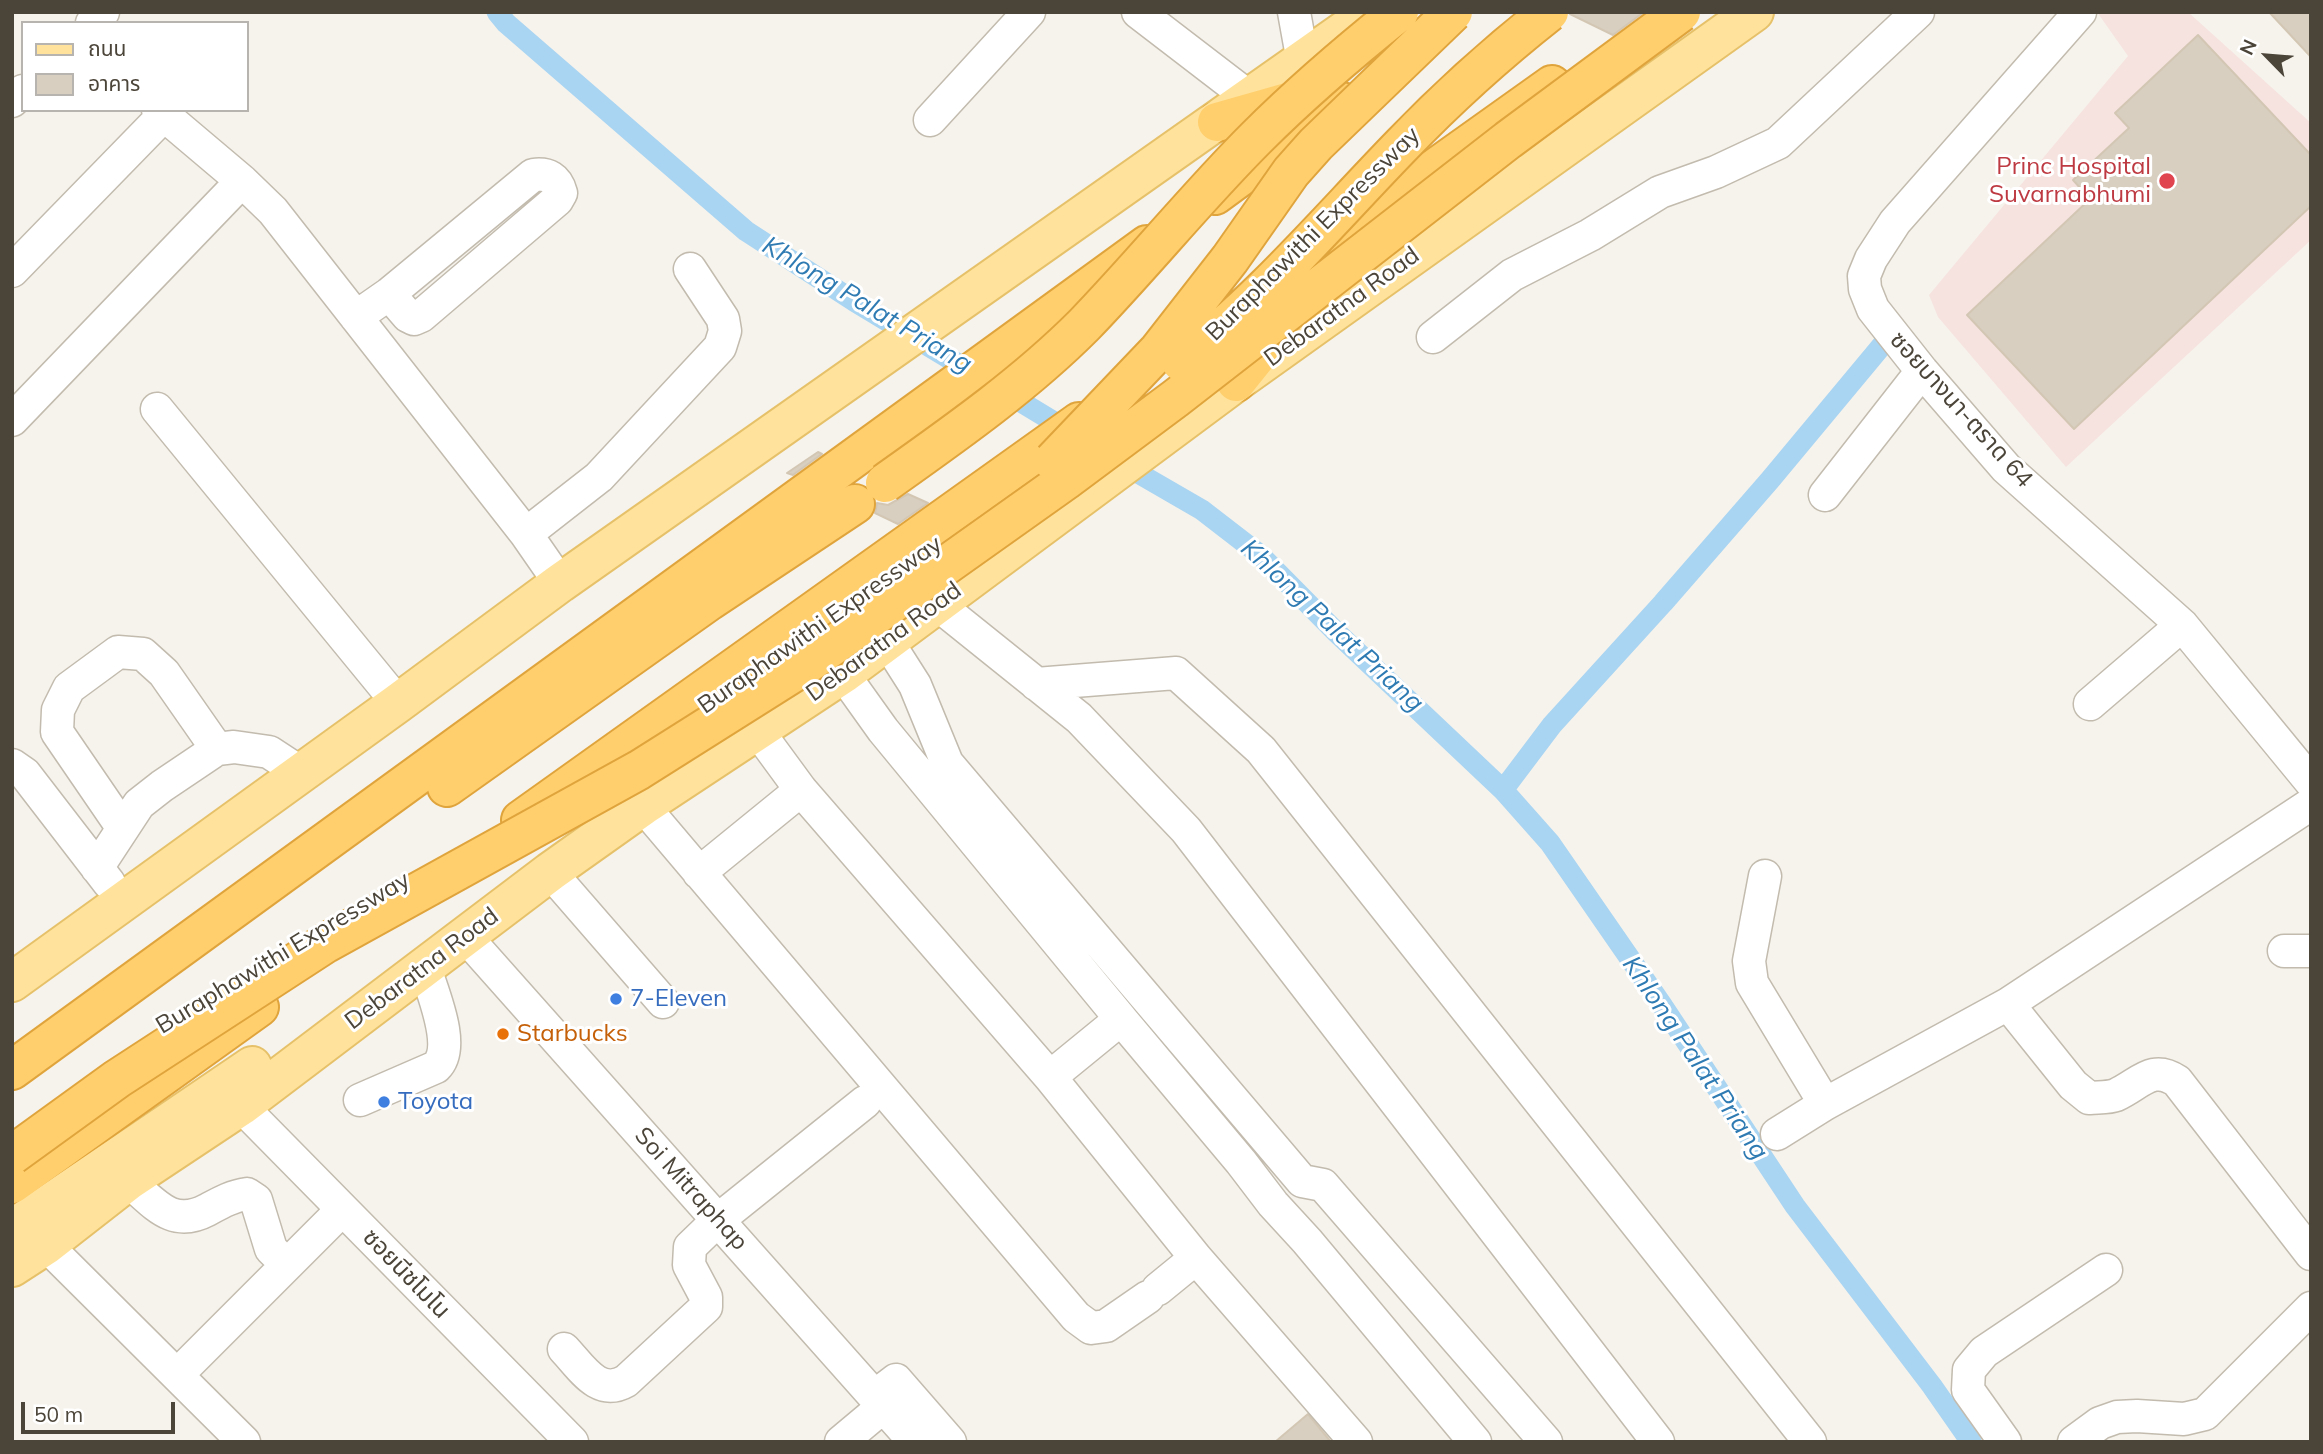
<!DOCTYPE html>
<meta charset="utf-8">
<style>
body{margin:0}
#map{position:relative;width:2323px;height:1454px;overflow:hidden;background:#f6f3ec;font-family:Mulish,"Noto Sans Thai",sans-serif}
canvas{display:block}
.frame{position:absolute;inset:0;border:14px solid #4b4439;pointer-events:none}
.legend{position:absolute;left:21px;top:21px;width:228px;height:91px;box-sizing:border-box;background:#fff;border:2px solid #b7b4b0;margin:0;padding:9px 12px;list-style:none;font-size:21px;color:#4b4439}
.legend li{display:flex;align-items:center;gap:14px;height:35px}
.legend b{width:35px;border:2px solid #b7b4b0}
.north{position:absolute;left:2232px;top:21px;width:70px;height:70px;-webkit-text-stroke:5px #fff;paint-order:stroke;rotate:295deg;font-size:19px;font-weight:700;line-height:28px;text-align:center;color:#4b4439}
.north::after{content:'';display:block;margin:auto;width:24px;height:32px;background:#4b4439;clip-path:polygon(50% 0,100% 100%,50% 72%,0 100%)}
.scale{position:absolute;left:21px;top:1402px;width:154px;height:32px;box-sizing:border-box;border:4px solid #4b4439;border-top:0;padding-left:9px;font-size:21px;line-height:24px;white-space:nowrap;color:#4b4439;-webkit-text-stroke:5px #fff;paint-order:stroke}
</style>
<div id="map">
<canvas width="2323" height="1454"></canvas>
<div class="frame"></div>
<ul class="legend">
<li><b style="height:9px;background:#ffe39c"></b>ถนน</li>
<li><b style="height:19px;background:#d8cfc1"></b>อาคาร</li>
</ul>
<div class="north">N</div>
<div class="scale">50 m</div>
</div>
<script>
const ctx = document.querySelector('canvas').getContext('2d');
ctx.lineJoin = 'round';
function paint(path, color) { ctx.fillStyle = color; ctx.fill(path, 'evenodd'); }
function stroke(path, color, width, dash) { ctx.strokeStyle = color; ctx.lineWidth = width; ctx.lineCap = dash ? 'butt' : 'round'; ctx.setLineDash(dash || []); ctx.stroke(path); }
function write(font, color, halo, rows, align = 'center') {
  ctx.font = font + ' Mulish,"Noto Sans Thai",sans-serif'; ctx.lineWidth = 6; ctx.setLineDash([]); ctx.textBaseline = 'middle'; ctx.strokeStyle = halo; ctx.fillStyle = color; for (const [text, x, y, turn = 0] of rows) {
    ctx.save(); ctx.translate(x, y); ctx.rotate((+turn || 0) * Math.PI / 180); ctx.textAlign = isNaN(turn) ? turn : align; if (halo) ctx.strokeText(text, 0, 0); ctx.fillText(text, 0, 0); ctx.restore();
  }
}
const medical = new Path2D(`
 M2097,12H2188L2311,123V240L2066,467L1938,317L1929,295L2128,56Z`);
const canal = new Path2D(`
 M497,12L506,23L746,231L854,301L1074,434
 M1119,462L1202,510L1259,554L1336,632L1503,790L1550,843L1662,1005L1795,1206L1932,1386L1971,1442
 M1503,790L1552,725L1663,603L1770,480L1889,337`);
const building = new Path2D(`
 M1570,12H1644L1613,35L1570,14Z
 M2269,12H2311V57Z
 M2198,35L2311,155V206L2074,429L1967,315L2090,199L2073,180L2129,128L2115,113Z
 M818,452L822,454L793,475L787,473Z
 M908,494L928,503L898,524L875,513L877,503L888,505Z
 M1308,1414L1331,1442H1275Z`);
const minor = new Path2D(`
 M1138,12L1250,98
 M1294,12L1303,62
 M2080,12L1895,222L1871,259L1864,276L1865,289L1873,309L1922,371L2006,468L2182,625L2311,782
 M92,23L103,12
 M12,101L23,91
 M158,110L242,181L273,211L526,534L560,583
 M930,120L1029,12
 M12,271L164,115
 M356,317L389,294L533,175C548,173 557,178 561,193L557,200L421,316L414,319L408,316L389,294
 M1433,337L1512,275L1590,235L1660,192L1716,172L1778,143L1918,12
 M157,409L398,703
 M12,420L242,181
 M1825,495L1922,371
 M526,534L599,477L720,347L725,331L723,319L690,269
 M937,604L1079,718L1186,830L1658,1442
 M887,641L915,685L947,763L1302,1181L1323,1185L1546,1442
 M843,674L883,730L1121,1019L1050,1077L1196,1258L1158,1289
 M1036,684L1176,673L1261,750L1810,1442
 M2090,704L2182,625
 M757,730L801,790L1050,1077
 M12,765L25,774L109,883
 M643,806L1076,1317L1091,1328L1106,1326L1148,1297
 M122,827L57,732L58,710L69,688L118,652L143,654L164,673L217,749
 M97,868L139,804L162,786L217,749L234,747L269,752L301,773
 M550,872L663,1002
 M699,873L801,790
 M1765,876L1749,961L1752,983L1825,1104
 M466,937L915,1442
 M2284,951H2311
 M2008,1004L2073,1085L2089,1098C2098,1097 2108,1098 2116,1095C2140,1084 2152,1064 2177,1081L2311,1254
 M1121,1019L1241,1162L1273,1204L1307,1241L1475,1442
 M360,1100L436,1067C457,1047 432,992 425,968
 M241,1106L572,1442
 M1777,1134L1825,1104L2008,1004L2311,804
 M128,1181C154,1202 171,1229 207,1210C220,1203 232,1196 247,1194L256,1200L271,1249L287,1265
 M46,1245L244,1442
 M1196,1258L1356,1442
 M564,1349C582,1368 598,1397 626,1381L706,1307V1297L689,1265L690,1247L718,1220L865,1102
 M177,1375L342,1210
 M875,1396L896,1380L950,1442
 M841,1442L884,1406
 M2005,1442L1968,1390L1969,1370L1984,1352L2106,1270
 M2074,1442L2100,1423L2117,1417L2137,1416L2184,1419L2205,1414L2311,1308`);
const major = new Path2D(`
 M12,982L398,703L560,583L1371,12
 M12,1229L252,1066
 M12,1267L46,1245L128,1181L241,1106L550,872L643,806L843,674L1236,382L1754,12`);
const highway = new Path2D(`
 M1217,122L1305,97
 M1215,195L1342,102
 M1305,261L1552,85
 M1236,382L1281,326
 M447,787L709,601L855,504
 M521,820L1079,422
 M12,1070L1147,245
 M12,1184L259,1007`);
const highwayBridge = new Path2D(`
 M1181,362C1263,299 1330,219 1402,145C1448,97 1497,53 1549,12
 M1053,461L1159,350L1230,259L1291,172L1316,144L1453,12
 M885,483C954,434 1024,385 1084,325C1143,264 1196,198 1256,138C1301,93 1349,52 1399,12
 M12,1155L117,1079L326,943L639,770L807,664L1066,480L1176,398L1508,140L1681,12`);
const markers = [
 [2167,181,9,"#e0444e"],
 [616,999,7,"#3f7fe0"],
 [503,1034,7,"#e8710a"],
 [384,1102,7,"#3f7fe0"]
];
const healthNames = [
 ["Princ Hospital",2151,167],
 ["Suvarnabhumi",2151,195]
];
const streetNames = [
 ["Buraphawithi Expressway",1313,234,-45],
 ["Debaratna Road",1342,307,-36],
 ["ซอยบางนา-ตราด 64",1961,410,48],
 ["Buraphawithi Expressway",820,625,-35],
 ["Debaratna Road",884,642,-36],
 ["Buraphawithi Expressway",283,953,-31],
 ["Debaratna Road",422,969,-37],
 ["Soi Mitraphap",691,1189,48],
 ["ซอยนีชโมโน",406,1274,46]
];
const shopNames = [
 ["7-Eleven",630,999],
 ["Toyota",398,1102]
];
const foodNames = [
 ["Starbucks",517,1034]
];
const waterNames = [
 ["Khlong Palat Priang",867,305,31],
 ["Khlong Palat Priang",1332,626,43],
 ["Khlong Palat Priang",1695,1058,56]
];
paint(medical, '#f6e3e0');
stroke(canal, '#a9d4f2', 21);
paint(building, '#d8cfc1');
stroke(building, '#d3c7b4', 2);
stroke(minor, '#c2bbae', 35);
stroke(major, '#e6c16a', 42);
stroke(highway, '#e0a43c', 42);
stroke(minor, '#fff', 32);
stroke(major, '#ffe39c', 38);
stroke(highway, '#ffcf6e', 38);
stroke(highwayBridge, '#e0a43c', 42, []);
stroke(highwayBridge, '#ffcf6e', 38);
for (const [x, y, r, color] of markers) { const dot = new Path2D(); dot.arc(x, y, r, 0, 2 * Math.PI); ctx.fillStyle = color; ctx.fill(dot); stroke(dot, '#fff', 2.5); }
write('24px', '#be3a42', '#fff', healthNames, 'right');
write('24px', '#4b4439', '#fff', streetNames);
write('24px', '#366cbe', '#fff', shopNames, 'left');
write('24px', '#c56008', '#fff', foodNames, 'left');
write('italic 26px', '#2e7ab2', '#fff', waterNames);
</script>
